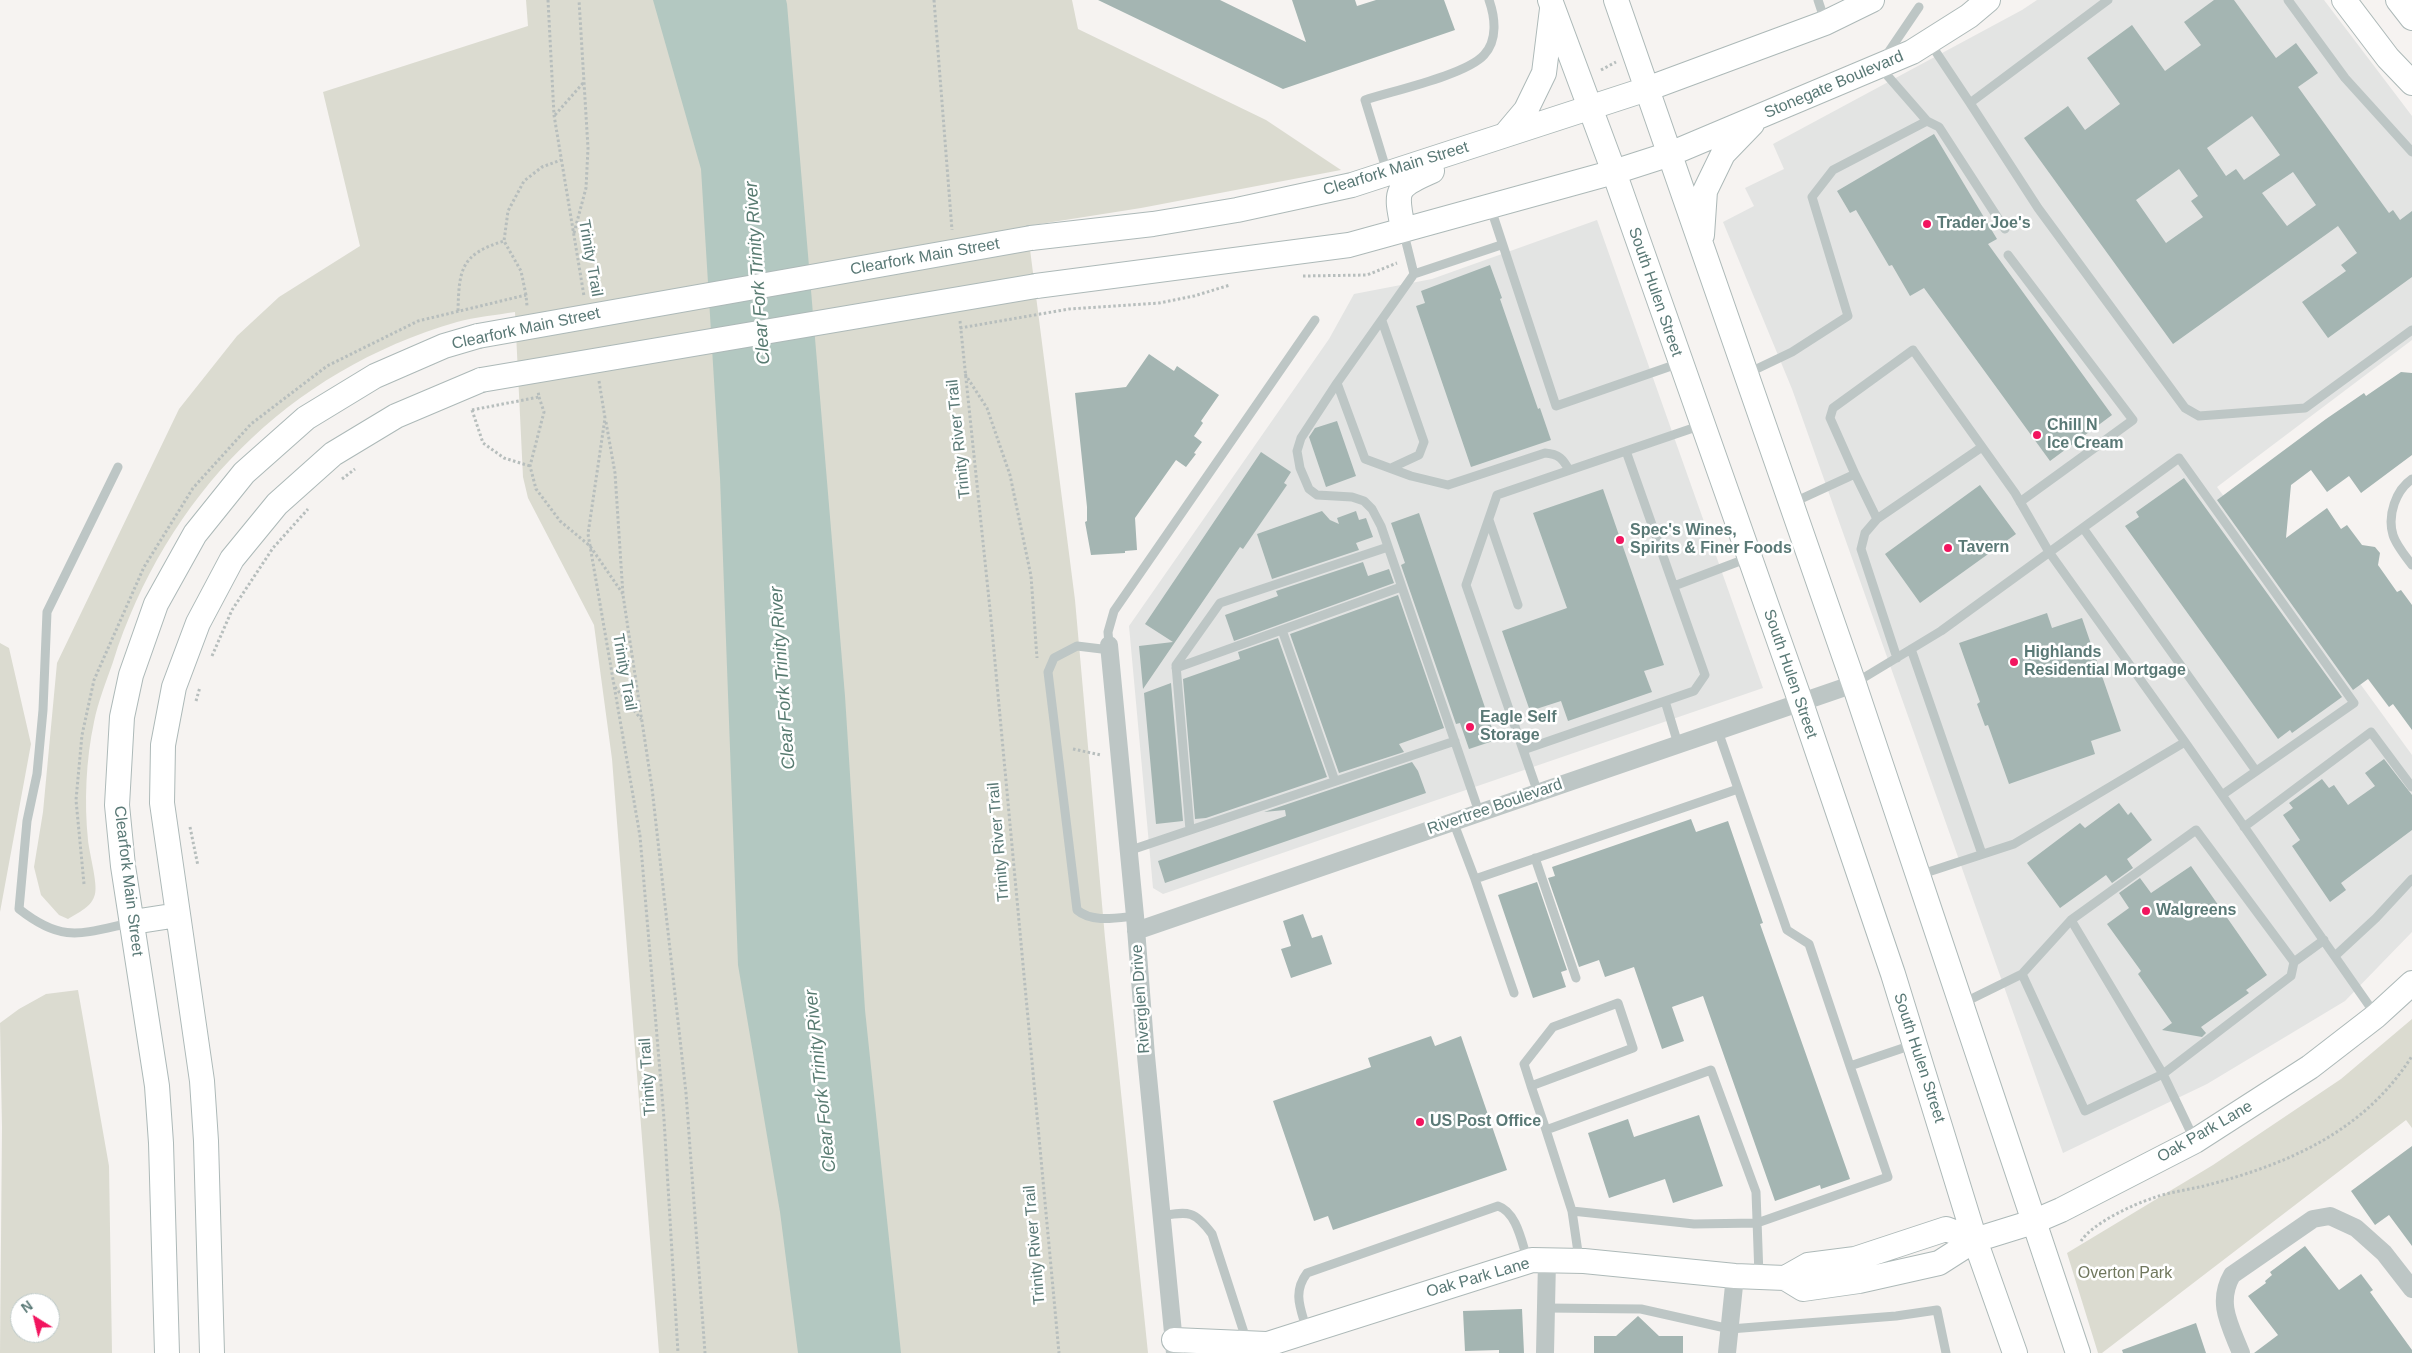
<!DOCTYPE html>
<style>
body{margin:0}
#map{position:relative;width:2412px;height:1353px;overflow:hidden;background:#f6f3f1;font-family:Helvetica,sans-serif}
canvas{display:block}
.north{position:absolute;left:10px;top:1293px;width:50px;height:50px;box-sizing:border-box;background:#fff;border:1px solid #bdc9c8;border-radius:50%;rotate:324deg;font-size:14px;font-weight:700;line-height:20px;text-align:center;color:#5a7976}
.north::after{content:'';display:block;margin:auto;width:18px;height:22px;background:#f2155f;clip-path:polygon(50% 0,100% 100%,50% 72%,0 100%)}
</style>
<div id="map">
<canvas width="2412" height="1353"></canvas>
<div class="north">N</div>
</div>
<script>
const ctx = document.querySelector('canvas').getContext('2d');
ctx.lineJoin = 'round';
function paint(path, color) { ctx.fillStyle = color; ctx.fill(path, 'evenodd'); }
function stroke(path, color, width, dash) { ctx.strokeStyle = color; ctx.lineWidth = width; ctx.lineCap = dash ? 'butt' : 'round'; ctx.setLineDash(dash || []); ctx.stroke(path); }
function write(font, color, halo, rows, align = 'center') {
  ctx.font = font + ' Helvetica,sans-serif'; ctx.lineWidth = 5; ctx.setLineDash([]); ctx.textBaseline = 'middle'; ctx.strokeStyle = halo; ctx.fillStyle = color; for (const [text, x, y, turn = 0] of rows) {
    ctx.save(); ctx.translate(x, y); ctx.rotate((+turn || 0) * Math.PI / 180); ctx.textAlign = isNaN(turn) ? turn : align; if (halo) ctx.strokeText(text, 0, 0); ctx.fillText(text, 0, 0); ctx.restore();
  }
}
const built = new Path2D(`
 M2037,0H2324L2412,116V340L2217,487L2412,755V932L2345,1001L2207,1084L2063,1153L1792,389L1723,222L1754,206L1745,188L1784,169L1773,144L2022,10Z
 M1597,220L1763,688L1163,894L1153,888L1129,626L1329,339L1354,294L1432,279Z`);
const green = new Path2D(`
 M526,0H1072L1078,29L1266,120L1341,170L1141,208L1027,226L1075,600L1105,938L1148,1353H659L612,759L594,625L528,498L523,477L515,312C496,315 475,317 457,322C288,371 166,496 113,662C106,682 98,702 94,722C86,759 84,803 88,840C89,852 98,884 95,894C92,907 79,912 68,919L59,915L41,895L34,867L43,812L57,663L179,409L237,336L279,297L360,246L323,92L528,26Z
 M0,643L9,648L31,744L0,912Z
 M78,990L109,1166L112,1353H0L2,1127L0,1023L19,1009L46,994ZM20,1303H50V1333H20Z
 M2412,1019V1128L2406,1120L2102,1353H2098L2067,1253L2213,1165L2341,1079Z`);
const water = new Path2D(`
 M653,0H786L787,4L845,696L865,1010L901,1353H798L780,1212L738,965L720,478L701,169Z`);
const building = new Path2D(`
 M1098,0H1220L1306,42L1292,0H1355L1357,6L1376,0H1444L1455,30L1283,89Z
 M2214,0H2234L2276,58L2296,43L2318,73L2298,87L2389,213L2393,210L2400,220L2412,211V277L2328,338L2302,302L2346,271L2341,265L2357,253L2338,226L2173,344L2024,138L2068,106L2085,130L2120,104L2087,58L2132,25L2165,71L2201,45L2184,22ZM2252,116L2280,155L2244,180L2236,169L2226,176L2207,148ZM2179,169L2198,196L2191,201L2203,217L2166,243L2136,200ZM2293,172L2316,205L2287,226L2262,193Z
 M1934,134L1997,239L1988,244L2112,415L2050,461L1924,288L1910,296L1892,265L1889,266L1856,210L1850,213L1837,191Z
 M1490,265L1502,298L1500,299L1538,409L1540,408L1551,440L1471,467L1416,306L1425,303L1421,291Z
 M1149,354L1174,371L1177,366L1219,395L1201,421L1203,423L1194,436L1202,442L1194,453L1196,454L1186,467L1176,460L1135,518L1137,550L1125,551V553L1091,555L1085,522L1087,521V507L1075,393L1126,387Z
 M2401,372L2412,373V455L2361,493L2349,476L2327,492L2311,470L2291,485L2286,538L2327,508L2341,529L2347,525L2362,545L2375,547L2380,553L2378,565L2397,592L2401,590L2412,605V730L2393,704L2389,707L2368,679L2353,690L2217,500L2326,419L2364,393L2366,396Z
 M1337,421L1356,476L1326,487L1309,437L1315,428Z
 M1261,452L1291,472L1284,483L1287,485L1243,549L1240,547L1143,689L1139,646L1173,642L1145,624Z
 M2184,478L2342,697L2292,733L2290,730L2278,739L2125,526L2139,517L2136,512Z
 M1980,485L2016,534L1920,603L1885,554Z
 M1603,489L1664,665L1644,671L1652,692L1568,721L1561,701L1530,711L1502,631L1567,608L1533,513Z
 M1322,511L1330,520L1339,524L1337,518L1356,511L1359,520L1366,518L1373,537L1356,543L1359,550L1272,579L1257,534Z
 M1419,513L1496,740L1469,749L1460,723L1456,724L1401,565L1405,563L1391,523Z
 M1363,562L1368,576L1389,569L1394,583L1234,641L1225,615L1278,596L1276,591Z
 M1398,595L1444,728L1399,744L1404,752L1339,773L1290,634Z
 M2047,613L2052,628L2082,618L2121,731L2091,741L2095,754L2009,784L1988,725L1985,726L1977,704L1980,702L1959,643Z
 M1278,638L1327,777L1206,818L1195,819L1183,679L1240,659L1238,652Z
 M1171,683L1183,821L1156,824L1144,693Z
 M2384,759L2412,795V830L2341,883L2346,890L2330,902L2292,846L2300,840L2283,815L2293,808L2289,803L2322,779L2329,788L2334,785L2348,805L2375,786L2365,773Z
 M1412,762L1418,771L1426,793L1165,883L1158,861L1286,816L1285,810L1264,812Z
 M2119,803L2128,815L2131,812L2152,840L2127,859L2133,868L2112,883L2106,875L2060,908L2027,863L2080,823L2085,828Z
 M1691,819L1696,832L1728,821L1763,923L1760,924L1850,1179L1821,1189L1820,1185L1775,1201L1703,996L1672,1007L1684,1041L1662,1049L1634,967L1605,977L1599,960L1579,967L1548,878L1555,876L1552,867Z
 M2191,866L2267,975L2246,990L2249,993L2201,1027L2206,1033L2202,1037L2162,1030L2172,1023L2138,974L2141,971L2107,924L2129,908L2119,893L2140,878L2151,893Z
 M1537,882L1567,970L1561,972L1566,987L1533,998L1498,895Z
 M1303,914L1312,938L1322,935L1332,964L1291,978L1281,949L1291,946L1283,921Z
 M1431,1036L1435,1046L1461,1036L1507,1170L1333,1230L1328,1216L1314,1221L1273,1101L1371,1067L1368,1058Z
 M1699,1115L1723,1186L1673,1203L1665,1179L1609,1198L1588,1133L1628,1119L1634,1137Z
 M2412,1146V1246L2389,1215L2375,1225L2351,1191Z
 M2305,1246L2339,1290L2361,1274L2373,1290L2370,1292L2412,1350V1353H2254L2278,1335L2248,1296L2266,1283L2265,1281L2272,1275L2270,1272Z
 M1522,1309L1524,1353H1499V1350L1465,1351L1463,1311Z
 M1638,1316L1659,1336H1683V1353H1594V1336H1616Z
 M2196,1323L2206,1353H2123L2122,1350Z`);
const path = new Path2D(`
 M548,0L554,115L584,296
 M934,0L952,230
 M1601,70L1616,62
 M555,115L584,82
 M574,233L586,188L588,148L579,0
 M1303,276L1367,275L1397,263
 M526,295L521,271L504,241L508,211L524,181L542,167L561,160
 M458,311C459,269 461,254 504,241
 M960,321L991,619L1059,1353
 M960,328L1069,309L1159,303L1194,296L1230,285
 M965,374L987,408L1010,475L1031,576L1037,658
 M599,381L605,418L588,534L640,836L664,1119L678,1353
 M539,397L544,412L530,466L536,489L560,521L590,546L623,594
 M472,410L539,397L538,391
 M472,410L483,443L504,458L530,466
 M606,422L615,473L623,595L652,788L686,1093L705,1353
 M342,479L355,469
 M212,656L232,610L273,548L308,509
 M615,687L641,719
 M196,701L200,687
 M1073,749L1101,755
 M190,827L198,866
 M84,884L76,800L82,735L94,680L144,567L193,488L251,424L327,366L418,321L526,295L527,306
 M2081,1241C2093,1223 2132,1205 2153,1198C2169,1192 2187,1190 2204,1186C2288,1164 2364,1132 2412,1056`);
const lane = new Path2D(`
 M1818,0L1825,21
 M2108,0L1970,103L2038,208L2185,408L2199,416L2305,408L2412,330
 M2288,0L2345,78L2412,152
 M1919,7L1879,66L1927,121L1939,127L2005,229
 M1930,43L1970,103
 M1387,172L1365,100C1392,91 1466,75 1484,55C1498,40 1495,17 1489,0
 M1490,206L1556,406L1680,363
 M1403,230L1414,274L1337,383L1365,459L1411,476L1448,485L1545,453C1559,454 1563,459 1569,470
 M2008,255L2133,420L2020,502
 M1414,274L1501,245
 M1382,321L1424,442L1419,455L1391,468
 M1746,374L1792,352L1848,316L1812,197L1833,170L1927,121
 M1337,383L1301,438L1297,451L1300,468L1309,489L1317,495L1352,497L1364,501L1372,509L1381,526L1479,812
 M118,467L47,612L43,710L37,774L27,821L19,909C62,943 80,934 130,923
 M1855,474L1877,519L1982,447
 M2412,479C2396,490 2387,515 2393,535C2396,545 2406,557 2412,565
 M1792,503L1855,474L1830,418L1833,408L1913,350L2015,493L2049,552L2185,742L2375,1014
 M1877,519L1865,533L1861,549L1897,658
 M1489,520L1518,605
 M2083,528L2256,771
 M1674,586L1748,558
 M1282,630L1335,781
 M1109,645L1108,632L1114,611L1315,320
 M1911,649L1982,854
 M1110,650L1077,646L1054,658L1048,672L1077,910C1092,923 1116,918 1135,916
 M1176,668L1401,587
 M1855,683L1941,631L2179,458L2354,703L2222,795
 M1665,701L1678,744
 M1718,731L1787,930L1809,944L1850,1066L1915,1044
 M1523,750L1694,691L1705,675L1626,451
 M1538,793L1466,585L1497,495L1702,425
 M1453,821L1475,879L1738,789
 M2244,827L2371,732L2412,787
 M1190,830L1176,665L1220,603L1388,547
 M1128,851L1455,741
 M1535,858L1576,978
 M1919,875L2014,844L2185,742
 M1475,879L1514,993
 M2071,920L2163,1074L2291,976L2294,962
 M2335,956L2376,918L2412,879
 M2022,974L2085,1111L2163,1074L2195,1141
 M1961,1004L2022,974L2071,920L2196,830L2294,962L2324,940
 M1531,1086L1524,1064L1553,1027L1618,1003L1633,1048L1531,1086L1546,1130
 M1572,1211L1546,1130L1711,1070L1756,1192L1759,1276
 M1162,1216C1189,1211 1195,1211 1212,1234L1247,1342
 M1579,1259L1572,1211L1694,1224L1757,1223L1888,1177L1850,1066
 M1546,1308L1641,1309L1730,1329L1896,1316L1937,1310L1946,1353
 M1307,1331C1301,1309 1292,1293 1307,1273L1498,1206C1517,1212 1522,1244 1528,1261`);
const street = new Path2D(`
 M1109,645L1135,916L1146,1056L1175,1353
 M1136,931L1854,684
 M1545,1353L1547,1261
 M1727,1353L1735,1276
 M2241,1353C2230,1325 2216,1303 2232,1275L2313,1219L2330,1216L2356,1228L2384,1253L2412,1289`);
const secondary = new Path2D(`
 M1550,0L1614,172L1801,703L1893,974L1975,1240L2015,1353
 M1616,0L1854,684L2078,1353
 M2344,0L2388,58L2412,83
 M2398,0L2412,18
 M1505,135L1526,110L1544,73L1552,9
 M1403,228C1395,190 1395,187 1432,171
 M1702,235L1705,191L1723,154L1752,124
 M1031,238L1153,224L1237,210L1352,185L1647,89L1825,23L1872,0
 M1036,286L1349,245L1614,172L1670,154L1912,52L1969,16L1988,0
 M133,922L178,915
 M1785,1278L1808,1265L1855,1259L1946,1229L1975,1240
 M1174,1340L1266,1344
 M167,1353L161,1143L157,1086L123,866L117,805L122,717L131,675L156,604L195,534L244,473L306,418L375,376L444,346L478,336
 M212,1353L206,1141L202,1081L162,803L163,745L174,687L198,623L232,559L277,504L333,454L396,416L481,380
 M1247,1353L1268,1344L1532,1260L1584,1261L1735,1276L1785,1278L1803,1289L1859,1281L1939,1263L1975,1240L2033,1222L2061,1210L2195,1141L2310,1067L2376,1016L2412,983`);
const secondaryBridge = new Path2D(`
 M478,336L1031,238
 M481,380L1036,286`);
const markers = [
 [1927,224,5,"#f2155f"],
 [2037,435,5,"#f2155f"],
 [1620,540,5,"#f2155f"],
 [1948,548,5,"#f2155f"],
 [2014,662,5,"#f2155f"],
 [1470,727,5,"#f2155f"],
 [2146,911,5,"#f2155f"],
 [1420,1122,5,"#f2155f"]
];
const streetNames = [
 ["Stonegate Boulevard",1834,85,-23],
 ["Clearfork Main Street",1396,169,-17],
 ["Clearfork Main Street",925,257,-10],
 ["Trinity Trail",590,258,80],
 ["South Hulen Street",1655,292,71],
 ["Clearfork Main Street",526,329,-12],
 ["Trinity River Trail",959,439,-96],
 ["Trinity Trail",624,672,80],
 ["South Hulen Street",1790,674,71],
 ["Rivertree Boulevard",1495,807,-19],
 ["Trinity River Trail",999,842,-95],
 ["Clearfork Main Street",128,881,83],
 ["Riverglen Drive",1141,999,-94],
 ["South Hulen Street",1919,1058,72],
 ["Trinity Trail",648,1077,-94],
 ["Oak Park Lane",2205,1132,-30],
 ["Trinity River Trail",1035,1245,-95],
 ["Oak Park Lane",1478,1278,-16]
];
const poiNames = [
 ["Trader Joe's",1937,224],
 ["Chill N",2047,426],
 ["Ice Cream",2047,444],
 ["Spec's Wines,",1630,531],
 ["Spirits & Finer Foods",1630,549],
 ["Tavern",1958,548],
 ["Highlands",2024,653],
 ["Residential Mortgage",2024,671],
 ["Eagle Self",1480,718],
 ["Storage",1480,736],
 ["Walgreens",2156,911],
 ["US Post Office",1430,1122]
];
const parkNames = [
 ["Overton Park",2125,1274]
];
const waterNames = [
 ["Clear Fork Trinity River",758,273,-94],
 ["Clear Fork Trinity River",783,678,-94],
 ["Clear Fork Trinity River",821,1081,-96]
];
paint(built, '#e3e4e3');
paint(green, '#dbdbd0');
paint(water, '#b3c8c1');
paint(building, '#a4b5b2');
stroke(secondary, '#adb9b8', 26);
stroke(path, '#b7bebd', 3, [2.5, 2.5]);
stroke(lane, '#bdc6c5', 9);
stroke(street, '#bdc6c5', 18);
stroke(secondary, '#fff', 24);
stroke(secondaryBridge, '#adb9b8', 26, []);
stroke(secondaryBridge, '#fff', 24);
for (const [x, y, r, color] of markers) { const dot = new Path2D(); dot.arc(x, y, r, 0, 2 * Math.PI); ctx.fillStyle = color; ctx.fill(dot); stroke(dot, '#fff', 2); }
write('16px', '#5a7976', '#fff', streetNames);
write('bold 16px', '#5a7976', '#fff', poiNames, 'left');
write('16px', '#70775d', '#fff', parkNames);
write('italic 18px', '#587b71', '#fff', waterNames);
</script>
